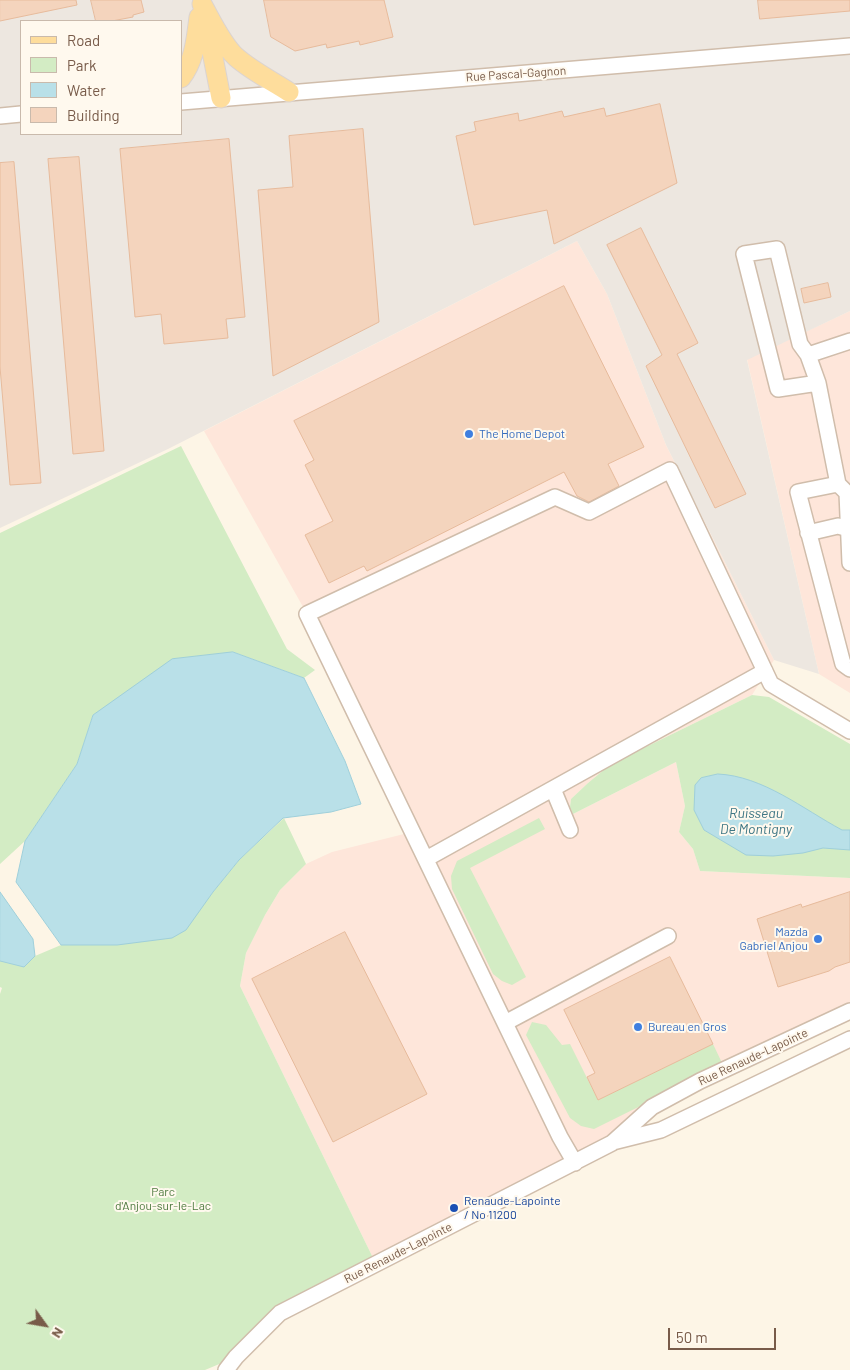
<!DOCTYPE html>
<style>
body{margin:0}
#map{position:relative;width:850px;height:1370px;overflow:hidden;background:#fdf5e6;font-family:Barlow,sans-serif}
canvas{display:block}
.legend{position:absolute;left:20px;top:20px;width:162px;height:115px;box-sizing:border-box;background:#fff9ee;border:1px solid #c9baac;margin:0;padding:6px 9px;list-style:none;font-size:15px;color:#785b49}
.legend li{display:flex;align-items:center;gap:10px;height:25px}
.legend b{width:25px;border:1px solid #c9baac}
.north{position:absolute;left:20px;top:1300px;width:50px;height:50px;-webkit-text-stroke:4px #fff9ee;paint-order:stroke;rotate:122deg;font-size:14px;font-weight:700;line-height:20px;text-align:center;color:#785b49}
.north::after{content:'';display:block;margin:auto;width:18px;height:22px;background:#785b49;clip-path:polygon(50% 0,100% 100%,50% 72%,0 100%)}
.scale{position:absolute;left:668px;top:1328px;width:108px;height:22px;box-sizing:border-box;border:2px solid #785b49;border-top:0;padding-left:6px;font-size:15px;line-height:18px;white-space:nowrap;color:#785b49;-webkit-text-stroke:4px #fff9ee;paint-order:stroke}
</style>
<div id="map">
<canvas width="850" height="1370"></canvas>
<ul class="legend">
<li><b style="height:6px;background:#fedd9c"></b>Road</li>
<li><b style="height:14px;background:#d3ecc4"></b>Park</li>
<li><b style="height:14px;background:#b9e0e8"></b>Water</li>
<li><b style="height:14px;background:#f4d4bd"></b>Building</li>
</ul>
<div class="north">N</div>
<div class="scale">50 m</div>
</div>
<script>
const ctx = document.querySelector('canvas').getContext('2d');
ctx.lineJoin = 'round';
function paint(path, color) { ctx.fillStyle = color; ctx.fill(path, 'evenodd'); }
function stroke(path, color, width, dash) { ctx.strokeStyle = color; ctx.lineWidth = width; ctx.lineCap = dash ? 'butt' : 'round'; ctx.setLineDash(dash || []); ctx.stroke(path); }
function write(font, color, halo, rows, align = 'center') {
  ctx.font = font + ' Barlow,sans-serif'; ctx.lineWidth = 4; ctx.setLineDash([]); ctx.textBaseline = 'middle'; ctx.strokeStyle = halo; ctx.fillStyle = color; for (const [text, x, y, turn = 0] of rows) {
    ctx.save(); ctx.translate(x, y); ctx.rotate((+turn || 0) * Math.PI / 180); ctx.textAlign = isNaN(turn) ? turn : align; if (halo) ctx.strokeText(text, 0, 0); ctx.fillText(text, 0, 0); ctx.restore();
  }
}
const commercial = new Path2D(`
 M577,241L607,294L666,445L774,660L752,695L611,764L588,783L571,799L570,807L573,814L676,762L685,806L679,832L693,849L700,871L850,878V1012L700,1081L612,1143L376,1264L240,986L246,953L265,915L280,890L306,864L332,852L412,832L307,614L204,431Z
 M850,311V693L819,674L747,359Z`);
const industrial = new Path2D(`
 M0,0H850V311L747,360L819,674L774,660L666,445L607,294L577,241L168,449L0,528ZM21,21H181V134H21Z`);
const green = new Path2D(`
 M181,446L287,649L315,670L304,678L233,652L93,715L77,764L25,841L0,864V533Z
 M752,695L769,697L850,744V878L700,871L693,849L679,832L685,806L676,762L573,814L570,807L571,799L588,783L611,764Z
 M284,818L306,864L280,890L265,915L246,953L240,986L376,1264L280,1313L236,1357L205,1370H0V994L2,988L0,987V961L24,967L35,956L61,945H117L199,909L239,860Z
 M539,818L545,829L470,868L526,977L512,985L502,981L493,974L452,889L451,876L457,861Z
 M532,1022L546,1025L562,1045L570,1044L598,1100L713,1044L723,1065L594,1129L581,1126L570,1118L526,1035Z`);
const water = new Path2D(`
 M233,652L304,678L345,761L361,804L331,812L283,818L239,860L213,892L186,930L172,938L117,945H61L16,882L25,841L77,764L93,715L172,659Z
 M718,774C763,776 803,809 842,830H850V850L823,848L803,853L773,856L746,855L704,830L694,810L695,785L701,778Z
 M0,892L33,939L35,956L24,967L0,961Z`);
const building = new Path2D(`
 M0,0H76L77,5L0,21Z
 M91,0H141L144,12L133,15V17L112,21H96Z
 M264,0H384L393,37L360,45L359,41L327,48L326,44L295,51L271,37Z
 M758,0H850V11L760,19Z
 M660,104L677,183L554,244L547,210L474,225L456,136L476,131L474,122L518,113L519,121L562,111L564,117L604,108L606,116Z
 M363,129L379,322L273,376L258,190L293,187L289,136Z
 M229,139L245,317L226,319L228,338L164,344L161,314L135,317L120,149Z
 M79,157L104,451L73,454L48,159Z
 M14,162L41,483L10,485L0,367V163Z
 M641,228L698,343L677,354L746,494L715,508L646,366L662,355L607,245Z
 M828,283L831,297L804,303L801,289Z
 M564,286L644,447L608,464L619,486L589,502L577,496L564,472L367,571L364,566L329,583L305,535L333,521L305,465L314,460L294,421Z
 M850,892V962L835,967L829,971L778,987L757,919L801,904L802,907Z
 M345,932L427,1094L333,1142L252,979Z
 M670,957L713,1044L598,1100L587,1077L595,1073L564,1010Z`);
const minor = new Path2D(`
 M181,102L850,46
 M0,116L21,114
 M808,355L850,341
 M818,383L778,389L744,254L777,249L800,344L808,355L818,383L838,484L798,492L843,664L850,669
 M838,484L847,493L850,563
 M808,533L838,526L849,529
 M553,789L570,830
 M426,859L765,671
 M505,1023L668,936
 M613,1142L661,1130L850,1039
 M575,1163L560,1137L307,614L555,497L589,512L670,470L771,684L850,731
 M226,1370L236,1357L280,1313L612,1143L652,1107L700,1081L850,1011`);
const major = new Path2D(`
 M202,4C211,20 222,44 236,57C252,71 272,81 289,92
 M206,21L221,98
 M181,78C195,60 196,39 199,17`);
const markers = [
 [469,434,5,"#3f7fe0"],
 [818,939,5,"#3f7fe0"],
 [638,1027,5,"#3f7fe0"],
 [454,1208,5,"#1a4fb4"]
];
const streetNames = [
 ["Rue Pascal-Gagnon",516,74,-4],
 ["Rue Renaude-Lapointe",753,1057,-25],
 ["Rue Renaude-Lapointe",398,1253,-27]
];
const shopNames = [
 ["The Home Depot",479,434],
 ["Mazda",808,932,"right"],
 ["Gabriel Anjou",808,946,"right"],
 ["Bureau en Gros",648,1027]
];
const parkNames = [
 ["Parc",163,1192],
 ["d'Anjou-sur-le-Lac",163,1206]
];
const transitNames = [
 ["Renaude-Lapointe",464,1201],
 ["/ No 11200",464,1215]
];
const waterNames = [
 ["Ruisseau",756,813],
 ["De Montigny",756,829]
];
paint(commercial, '#fee6da');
paint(industrial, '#ede7e0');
paint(green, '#d3ecc4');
paint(water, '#b9e0e8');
stroke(water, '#9fcfda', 1);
paint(building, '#f4d4bd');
stroke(building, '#e7bb9c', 1);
stroke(minor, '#d0bdab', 18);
stroke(major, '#dcd4d0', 21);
stroke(minor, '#fff', 15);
stroke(major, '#fedd9c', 19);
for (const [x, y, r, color] of markers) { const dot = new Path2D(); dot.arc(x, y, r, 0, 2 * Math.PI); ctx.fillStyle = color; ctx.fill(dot); stroke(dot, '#fff9ee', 2); }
write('12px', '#785b49', '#fff9ee', streetNames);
write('12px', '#366cbe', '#fff9ee', shopNames, 'left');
write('12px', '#4d793e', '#fff9ee', parkNames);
write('12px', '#164399', '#fff9ee', transitNames, 'left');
write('italic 14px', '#3f7785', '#fff9ee', waterNames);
</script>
